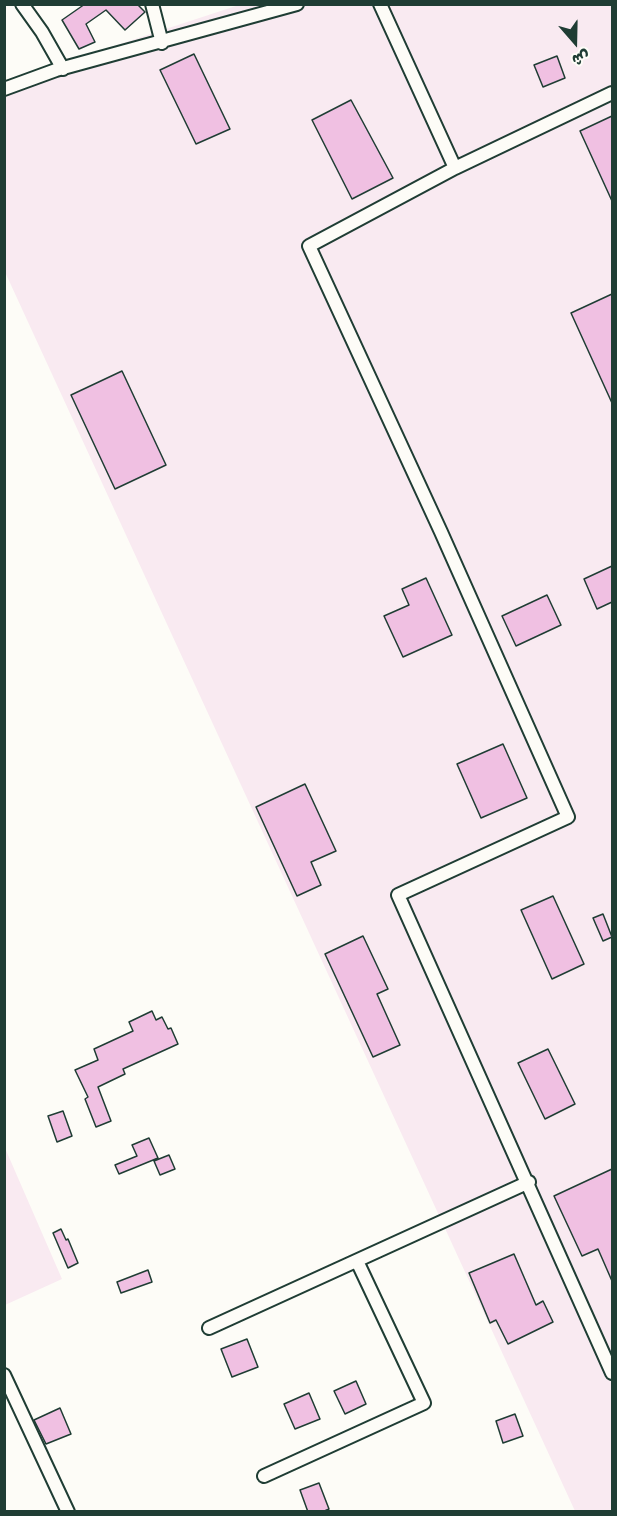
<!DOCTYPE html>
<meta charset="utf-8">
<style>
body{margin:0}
#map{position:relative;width:617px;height:1516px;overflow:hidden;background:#fdfcf7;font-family:Mali,"Playpen Sans Arabic",sans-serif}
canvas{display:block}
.frame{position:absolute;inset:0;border:6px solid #1f3d34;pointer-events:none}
.north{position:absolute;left:545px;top:12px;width:60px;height:60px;-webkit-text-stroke:4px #fdfcf7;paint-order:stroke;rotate:160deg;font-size:16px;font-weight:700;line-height:24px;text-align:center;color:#1f3d34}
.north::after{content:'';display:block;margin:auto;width:21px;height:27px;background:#1f3d34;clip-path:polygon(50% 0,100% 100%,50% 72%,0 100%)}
</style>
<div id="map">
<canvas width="617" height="1516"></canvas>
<div class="frame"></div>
<div class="north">ش</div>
</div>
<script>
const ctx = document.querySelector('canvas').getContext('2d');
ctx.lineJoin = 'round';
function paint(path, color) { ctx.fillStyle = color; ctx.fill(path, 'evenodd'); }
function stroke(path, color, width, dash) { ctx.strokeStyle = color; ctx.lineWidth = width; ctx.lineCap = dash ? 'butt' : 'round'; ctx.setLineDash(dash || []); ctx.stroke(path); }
const built = new Path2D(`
 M239,5H612V1511H575L5,272L4,82Z
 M5,1148L62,1279L5,1305H4Z`);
const building = new Path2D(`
 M85,4H137L145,12L125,30L106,10L86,24L95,42L79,49L62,20Z
 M194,54L230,129L196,144L160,70Z
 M557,56L565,78L543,87L534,65Z
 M351,100L393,178L352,199L312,120Z
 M612,116V201L580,131Z
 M612,294V403L571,313Z
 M122,371L166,465L115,489L71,395Z
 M612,566V602L597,609L584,579Z
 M426,578L452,635L403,657L384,616L409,605L402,589Z
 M547,595L561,625L516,646L502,616Z
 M503,744L527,798L481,818L457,764Z
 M305,784L336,851L311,862L321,885L297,896L256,807Z
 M553,896L584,964L552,979L521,910Z
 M603,914L612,937L603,941L593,918Z
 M363,936L388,989L377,994L400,1045L373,1057L325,954Z
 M152,1011L156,1020L162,1017L168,1029L171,1028L178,1044L123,1069L125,1074L98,1087L111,1121L96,1127L85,1099L88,1097L75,1070L98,1060L94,1049L133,1031L129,1022Z
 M548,1049L575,1104L545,1119L518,1063Z
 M63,1111L72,1136L57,1142L48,1116Z
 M149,1138L158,1158L119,1174L115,1165L137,1156L132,1145Z
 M169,1155L175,1169L160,1175L154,1161Z
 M612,1169V1281L598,1249L582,1256L554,1196Z
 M61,1229L66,1240L68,1239L78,1263L68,1268L53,1233Z
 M514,1254L536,1305L543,1301L553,1322L508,1344L496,1320L490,1323L469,1273Z
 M148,1270L152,1282L121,1293L117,1282Z
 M247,1339L258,1367L232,1377L221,1349Z
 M356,1381L366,1404L345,1414L334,1391Z
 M309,1393L320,1419L295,1429L284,1404Z
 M60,1408L71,1434L46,1444L34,1420Z
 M515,1414L523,1436L503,1443L496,1421Z
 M319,1483L329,1509L322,1512H308L300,1490Z`);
const street = new Path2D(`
 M22,4L42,32L63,69
 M152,4L162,43
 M380,4L455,168L612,93
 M4,89L56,70L297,4
 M455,168L309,246L441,532L568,817L398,895L612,1373
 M209,1328L529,1182
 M4,1375L68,1512
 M264,1476L424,1403L357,1261`);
paint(built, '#f9eaf1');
paint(building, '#f0c0e2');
stroke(building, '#1f3d34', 1.5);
stroke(street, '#1f3d34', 16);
stroke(street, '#fdfcf7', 12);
</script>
